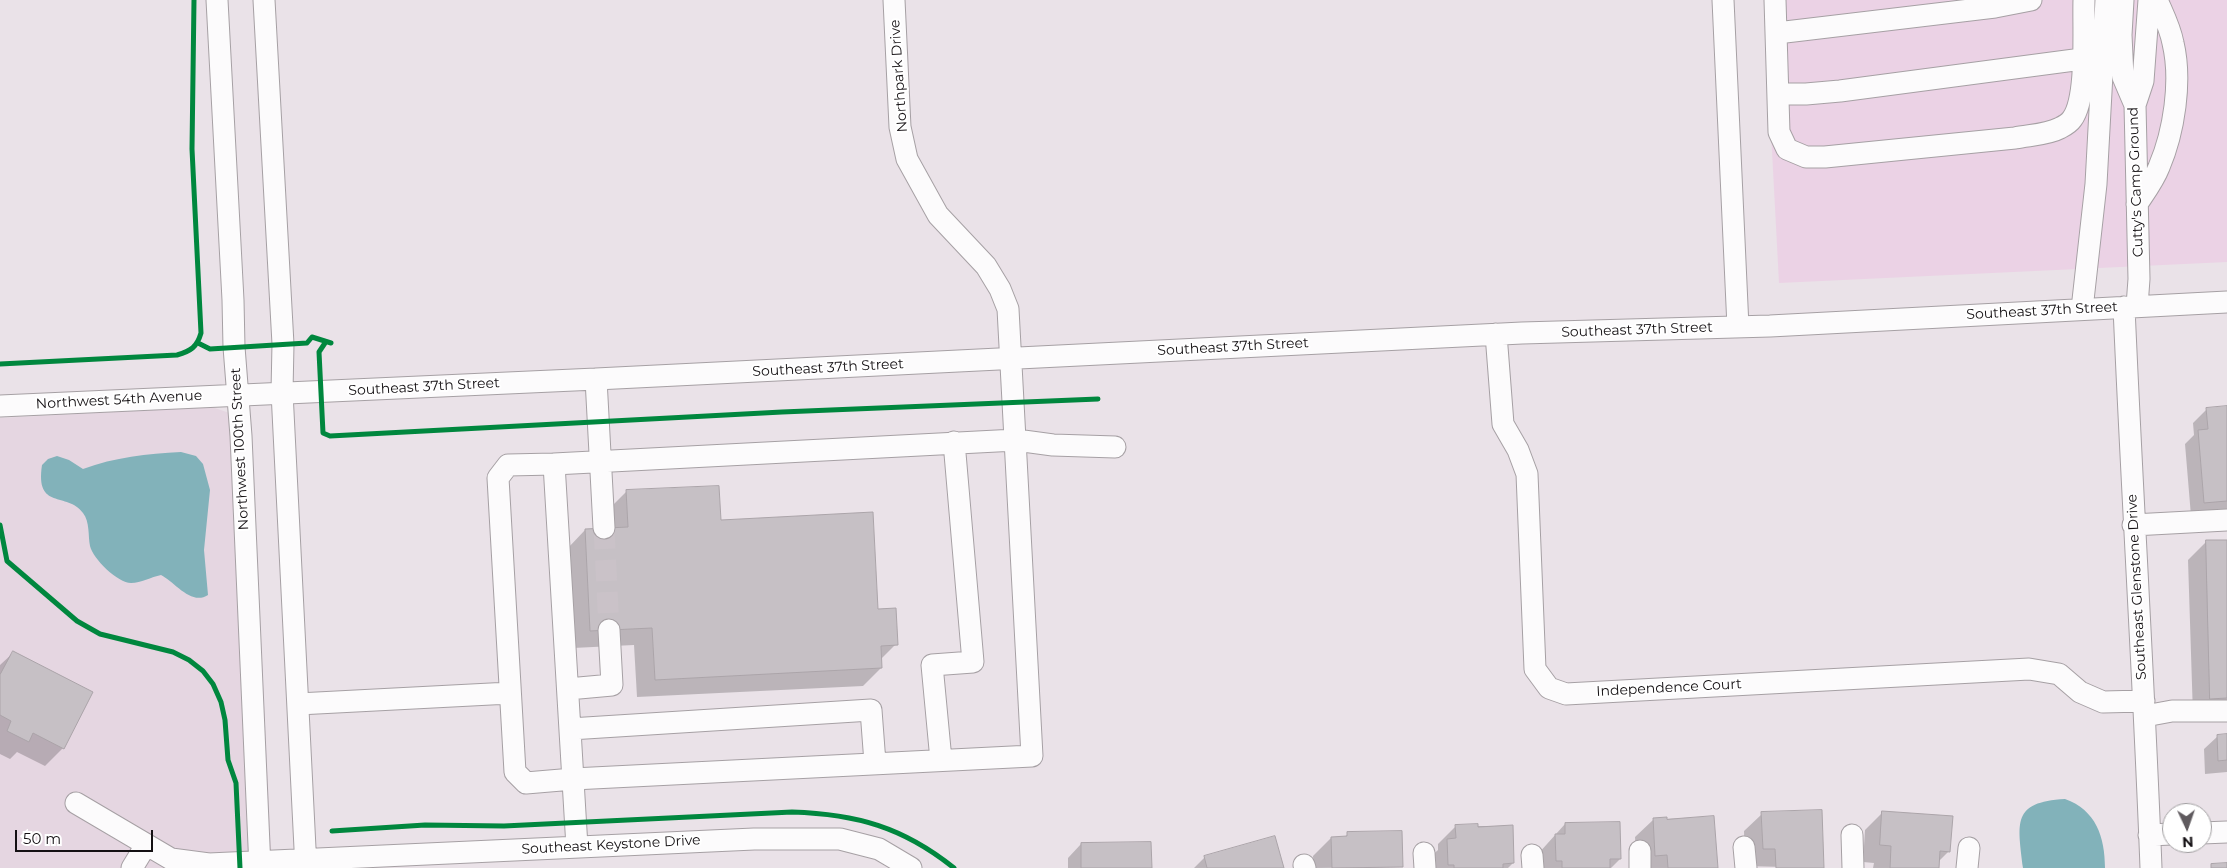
<!DOCTYPE html>
<style>
body{margin:0}
#map{position:relative;width:2227px;height:868px;overflow:hidden;background:#eae2e8;font-family:Montserrat,sans-serif}
canvas{display:block}
.north{position:absolute;left:2162px;top:803px;width:50px;height:50px;box-sizing:border-box;background:#fff;border:1px solid #a19fa1;border-radius:50%;rotate:177deg;font-size:14px;font-weight:700;line-height:20px;text-align:center;color:#141013}
.north::after{content:'';display:block;margin:auto;width:18px;height:22px;background:#5f5a5e;clip-path:polygon(50% 0,100% 100%,50% 72%,0 100%)}
.scale{position:absolute;left:15px;top:830px;width:138px;height:22px;box-sizing:border-box;border:2px solid #141013;border-top:0;padding-left:6px;font-size:15px;line-height:18px;white-space:nowrap;color:#141013;-webkit-text-stroke:4px #fff;paint-order:stroke}
</style>
<div id="map">
<canvas width="2227" height="868"></canvas>
<div class="north">N</div>
<div class="scale">50 m</div>
</div>
<script>
const ctx = document.querySelector('canvas').getContext('2d');
ctx.lineJoin = 'round';
function paint(path, color) { ctx.fillStyle = color; ctx.fill(path, 'evenodd'); }
function stroke(path, color, width, dash) { ctx.strokeStyle = color; ctx.lineWidth = width; ctx.lineCap = dash ? 'butt' : 'round'; ctx.setLineDash(dash || []); ctx.stroke(path); }
function write(font, color, halo, rows, align = 'center') {
  ctx.font = font + ' Montserrat,sans-serif'; ctx.lineWidth = 4; ctx.setLineDash([]); ctx.textBaseline = 'middle'; ctx.strokeStyle = halo; ctx.fillStyle = color; for (const [text, x, y, turn = 0] of rows) {
    ctx.save(); ctx.translate(x, y); ctx.rotate((+turn || 0) * Math.PI / 180); ctx.textAlign = isNaN(turn) ? turn : align; if (halo) ctx.strokeText(text, 0, 0); ctx.fillText(text, 0, 0); ctx.restore();
  }
}
const built = new Path2D(`
 M212,407L238,416L251,434L272,868H0V418Z`);
const green = new Path2D(`
 M1764,0H2227V262L1779,283Z`);
const water = new Path2D(`
 M181,452L196,456L203,464L210,490L204,550L208,595C191,606 175,582 161,575C151,577 141,583 131,583C118,583 93,559 90,546C88,536 90,522 83,513C67,491 35,511 42,465L48,459L57,456L69,460L83,469C115,457 147,454 181,452Z
 M2065,799C2096,810 2105,837 2105,868H2023C2018,823 2011,802 2065,799Z`);
const shadow = new Path2D(`
 M2227,407V509L2223,513L2191,516L2185,444L2194,435L2193,423L2207,409Z
 M627,491L877,610L896,644L880,660L881,668L863,686L637,697L634,645L573,648L568,548L585,530L610,529L609,509Z
 M2227,541V712L2193,716L2188,560L2206,542Z
 M13,653L63,748L45,766L17,752L10,759L0,754V665Z
 M2227,735V772L2205,774L2204,749L2218,736Z
 M1883,812L1949,851L1938,862V868H1873L1874,863L1863,862L1865,830Z
 M1762,814L1823,868L1745,866L1744,831Z
 M1653,820L1716,868H1637L1635,837Z
 M1565,824L1620,859L1611,868H1538V854Z
 M1456,826H1512L1513,863L1508,868H1430L1429,858L1438,850V844Z
 M1348,834L1402,867L1314,868L1313,856L1331,838H1344Z
 M1081,844L1151,868H1068V858Z
 M1205,857L1283,868H1194Z`);
const building = new Path2D(`
 M2227,406V501L2204,503L2198,430L2208,429L2206,408Z
 M719,486L721,520L873,512L878,609L896,608L898,645L881,646L882,668L655,680L652,628L590,631L585,529L628,527L626,490Z
 M2206,540H2227V698L2210,699Z
 M13,651L93,692L64,749L33,733L29,742L7,731L11,721L0,715V675Z
 M2227,734V760L2218,761L2217,735Z
 M1822,810L1824,868H1776L1775,849H1763L1761,812Z
 M1882,811L1953,816L1950,852L1940,851L1939,868H1890L1891,846L1880,845Z
 M1714,816L1718,868H1668L1667,855L1655,856L1653,818L1667,817V819Z
 M1620,822L1621,859H1610V868H1562V861H1556L1555,834H1565V823Z
 M1478,824V827L1513,825L1514,863L1503,864V868H1454V865H1448L1447,839L1456,838L1455,825Z
 M1402,831L1403,867L1332,868L1331,837L1347,836V832Z
 M1275,836L1284,868H1207L1204,856Z
 M1151,842L1152,868H1081V843Z
 M2227,863V868H2211V864Z`);
const minorTunnel = new Path2D(`
 M604,528L609,630`);
const minor = new Path2D(`
 M217,0L233,300L234,347L241,436L260,868
 M264,0L283,344L282,392L306,868
 M1723,0L1738,327
 M1775,0L1779,132L1787,149L1806,157H1825L2015,138C2029,135 2047,135 2060,128C2064,126 2070,122 2072,119C2088,98 2083,27 2084,0
 M2123,0L2121,35L2123,77L2135,105L2139,279L2137,306
 M1777,33L1995,7L2031,0
 M1778,94H1806L1840,91L2082,59
 M2135,105L2143,81L2149,0
 M2137,204C2145,192 2154,180 2159,167C2174,132 2182,81 2173,43C2170,27 2163,14 2157,0
 M2124,307C2132,494 2144,681 2151,868
 M2082,309L2096,184L2106,0
 M1496,334L1503,424L1518,450L1527,474L1535,669L1549,688L1566,694L2029,669L2059,674L2080,692L2103,702L2144,701
 M596,379L604,528
 M0,406L596,379L1522,333L1770,326L2227,302
 M554,464L1016,440L1053,445L1115,447
 M2133,525L2227,520
 M568,689L612,685L609,630
 M298,704L510,693
 M2145,716L2172,711H2227
 M570,729L871,710L875,763
 M941,760L932,665L973,662L954,442
 M76,803L171,859L209,864L754,839H840L879,849L911,868
 M2202,833L2227,832
 M1852,835L1853,868
 M2149,835L2172,834
 M577,847C569,719 562,591 554,464L508,465L498,478L515,772L526,783L573,779L1032,756L1008,309L1000,289L986,266L938,215L907,159L900,127L894,0
 M1744,847L1746,868
 M1640,851V868
 M1424,853L1425,868
 M1532,855L1533,868
 M1304,865L1305,868
 M132,868L146,845
 M1967,868L1969,848`);
const cycleway = new Path2D(`
 M198,343L210,349L307,343L312,337L331,343
 M325,343L319,352L323,433L330,436L782,412L1098,399
 M0,364L177,355C191,351 197,347 201,333L192,149L194,0
 M0,525L7,561L77,621L100,634L173,652L189,660L203,671L213,684L221,702L225,720L228,760L236,783L240,868
 M332,831L425,825L504,826L792,812C856,814 903,827 954,868`);
const streetNames = [
 ["Northpark Drive",899,76,-94],
 ["Cutty's Camp Ground",2136,182,-92],
 ["Southeast 37th Street",2042,311,-3],
 ["Southeast 37th Street",1637,330,-2],
 ["Southeast 37th Street",1233,347,-3],
 ["Southeast 37th Street",828,368,-3],
 ["Southeast 37th Street",424,387,-3],
 ["Northwest 54th Avenue",119,400,-3],
 ["Northwest 100th Street",240,449,-93],
 ["Southeast Glenstone Drive",2137,587,-93],
 ["Independence Court",1669,688,-3],
 ["Southeast Keystone Drive",611,845,-3]
];
paint(built, '#e5d6e1');
paint(green, '#ebd2e5');
paint(water, '#82b2ba');
paint(shadow, '#0003');
paint(building, '#c6c0c5');
stroke(building, '#aba4a9', 1);
stroke(minorTunnel, '#cac2c8', 21, [21, 11]);
stroke(minor, '#a6a0a4', 23);
stroke(minor, '#fcfbfc', 21);
stroke(cycleway, '#00873e', 5);
write('14px', '#141013', '#fff', streetNames);
</script>
